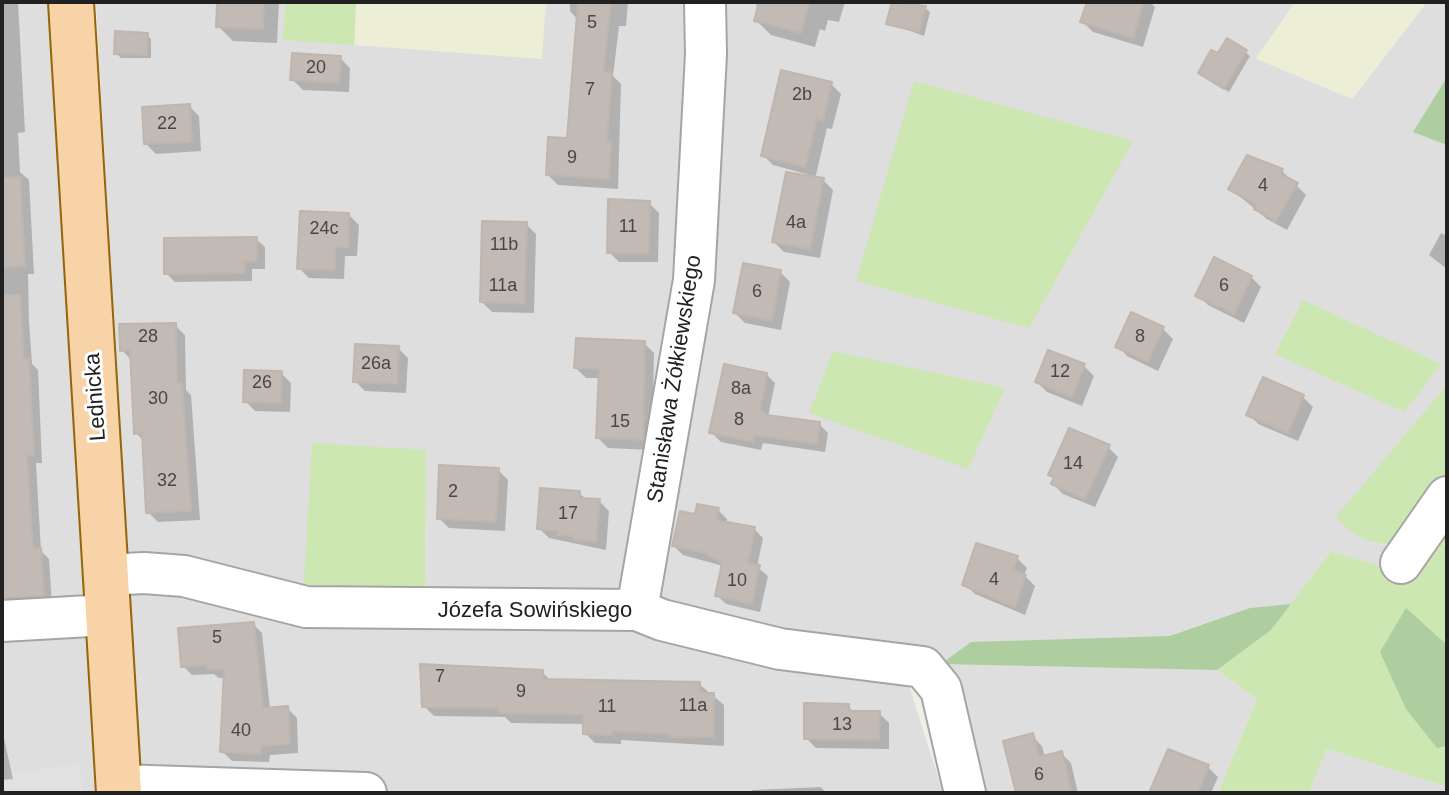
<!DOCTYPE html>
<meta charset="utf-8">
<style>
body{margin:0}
#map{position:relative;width:1449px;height:795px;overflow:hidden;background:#f1eee8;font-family:Arial,sans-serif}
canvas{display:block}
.frame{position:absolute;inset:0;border:4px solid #212121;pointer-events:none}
</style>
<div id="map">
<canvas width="1449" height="795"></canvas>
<div class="frame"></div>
</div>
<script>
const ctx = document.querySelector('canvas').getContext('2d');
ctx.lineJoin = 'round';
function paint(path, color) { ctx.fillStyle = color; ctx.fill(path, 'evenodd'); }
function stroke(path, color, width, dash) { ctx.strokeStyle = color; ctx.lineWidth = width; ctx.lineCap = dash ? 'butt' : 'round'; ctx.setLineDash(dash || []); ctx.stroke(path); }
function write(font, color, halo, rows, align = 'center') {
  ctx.font = font + ' Arial,sans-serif'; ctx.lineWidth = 6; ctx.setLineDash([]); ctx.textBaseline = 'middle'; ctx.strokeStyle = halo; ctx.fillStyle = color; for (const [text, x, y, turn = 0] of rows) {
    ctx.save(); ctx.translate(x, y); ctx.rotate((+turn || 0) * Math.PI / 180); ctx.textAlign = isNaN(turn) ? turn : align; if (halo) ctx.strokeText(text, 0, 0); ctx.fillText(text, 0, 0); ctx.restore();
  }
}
const residential = new Path2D(`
 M2,2H56L91,591L68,603L2,613Z
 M96,2H686L688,141L664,395L628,599L425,596L426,451L303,598L127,565Z
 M712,2H1295L1257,59L1352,99L1427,2H1447V77L1414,131L1447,145V515L1402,574L1331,551L1271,630L1218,671L1257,699L1218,793H976L941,664L658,606L676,486Z
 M130,586L635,626L908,682L943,793H386L140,770Z
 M94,621L99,793H2V629Z
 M1327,749L1447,787V793H1309Z`);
const farmland = new Path2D(`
 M356,2H546L542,59L354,45Z
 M1295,2H1427L1352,99L1256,58Z`);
const grass = new Path2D(`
 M286,2H356L354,45L283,40Z
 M914,81L1133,141L1029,328L856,281Z
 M1303,300L1441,364L1404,412L1275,354Z
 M833,351L1005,388L968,469L809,413Z
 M1447,385V477L1400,543C1373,546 1354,538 1336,517Z
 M312,443L426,450L425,596L303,598Z
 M1447,515V787L1327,749L1309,793H1218L1257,699L1217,670L1271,630L1331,551L1402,573Z`);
const forest = new Path2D(`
 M1447,77V145L1413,132Z
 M1291,604L1271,630L1217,670L941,664L971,642L1170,636L1250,608Z
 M1406,608L1447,645V746L1437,748L1406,709L1380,652Z`);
const parking = new Path2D(`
 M79,764L83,793H2V774Z`);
const shadow = new Path2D(`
 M2,2H18L25,132L18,133L20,172L29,180L34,274H28L29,322L32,364L38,370L42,463H36L41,551L49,559L52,604L8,607L2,601Z
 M219,2H279L277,43L233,41L218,26Z
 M570,2L628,3L626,26H619L613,76L621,84L618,189L558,185L548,175L569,141L578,20L570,11Z
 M755,2H845L839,22L828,20L825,31L820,29L815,47L771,35L756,20L759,11Z
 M894,2L925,8L930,12L924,36L889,23Z
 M1089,2H1150L1155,7L1143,47L1093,32L1083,22Z
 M147,35L151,39V58H121L116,53Z
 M1245,52L1250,56L1229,92L1200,73L1219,56Z
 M340,58L350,68L349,92L303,90L293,80Z
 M831,84L841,94L832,129L827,128L815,179L823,180L833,190L820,258L784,252L774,242L810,175L773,165L763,155Z
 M189,106L199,116L201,151L156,154L146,144Z
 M1282,171L1306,195L1287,230L1267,219L1231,189Z
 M649,203L659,213L658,262H619L609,252Z
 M349,215L359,225L357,256H345L344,279L309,278L299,268Z
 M526,224L536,234L534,313L492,312L482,302Z
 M1441,233L1447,236V269L1429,255Z
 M256,239L265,247V269H252V281L175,282L166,273Z
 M780,272L790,282L781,330L745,323L735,313Z
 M1251,277L1261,287L1244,323L1208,305L1198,295Z
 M175,325L185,335L186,390L191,395L200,520L158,522L148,512L145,442L136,433L132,361L122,350Z
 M1163,329L1173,339L1158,371L1127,356L1118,346Z
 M644,343L654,353L652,450L608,448L598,438L601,378H586L576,368Z
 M398,348L408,358L406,393L365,391L355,381Z
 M1084,366L1094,376L1082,406L1047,392L1037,382Z
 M281,373L291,383L290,412L255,411L245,401Z
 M766,374L775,383L768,417L819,424L828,433L825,452L763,443L761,450L721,442L712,433Z
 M1264,380L1303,397L1313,407L1298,441L1258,424L1249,414Z
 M1108,447L1118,457L1095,507L1063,494L1053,484L1055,479L1051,474Z
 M498,470L508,480L505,531L449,528L439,518Z
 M579,493L587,500L599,501L609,511L606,550L549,538L539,528Z
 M718,510L727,519L726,524L754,529L763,538L757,567L768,576L760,612L726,604L717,595L723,566L683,555L674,546L697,517Z
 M1017,558L1027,568L1024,575L1035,586L1025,615L975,594L965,584Z
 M253,624L262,633L270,709L287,708L297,718L298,753L270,755L269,762L232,761L222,751L225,678H219L214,674L192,675L183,666Z
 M542,672L551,681L699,684L724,705V746L621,740V744L595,743L585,733V724L511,723L505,717L434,716L424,706Z
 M848,706L855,713H879L889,723V749L816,748L806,738Z
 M2,729L13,779L2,780Z
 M1032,736L1042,746L1045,757L1061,753L1071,763L1078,793H1018Z
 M1169,751L1208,767L1218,777L1211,793H1148Z
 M821,787L825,792L869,793H752V790Z`);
const building = new Path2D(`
 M217,2H264L263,29L216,27Z
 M578,2H611L603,72H612L607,141H611L609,179L546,175L548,137L567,138Z
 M759,2H809L801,33L754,21Z
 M892,2L926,6L919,32L886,24Z
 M1087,2H1144L1133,38L1080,22Z
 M115,31L148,33L147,55L114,54Z
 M1227,38L1247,50L1224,89L1198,73L1211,50L1218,53Z
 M292,53L341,56L339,83L290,80Z
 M781,70L832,82L823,121L817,119L805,167L761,156Z
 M190,104L192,142L144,144L142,107Z
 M1247,155L1283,169L1281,174L1298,183L1276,221L1254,209L1257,205L1228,189Z
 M786,172L824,178L810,249L772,242Z
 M20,177L25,266L2,267V178Z
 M608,199L650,201L649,253H607Z
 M300,211L349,213L348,247H335V270L297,269Z
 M482,221L527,222L524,304L480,302Z
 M257,237V261H244V273L164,274V238Z
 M1214,257L1252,276L1234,314L1195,296Z
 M743,263L781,270L772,321L733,313Z
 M2,295H20L24,359L29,358L34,455H27L33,548H41L44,596L2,598Z
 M1131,312L1164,327L1148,362L1115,347Z
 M176,323L177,383H182L191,511L146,513L142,433L134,434L130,350L120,351L119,324Z
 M576,338L645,341L643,440L596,438L599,369L574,368Z
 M355,344L399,346L397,384L353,382Z
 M1048,350L1085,364L1072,397L1035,382Z
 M724,364L767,373L760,410L767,415L820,422L817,444L754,435L753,442L709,433Z
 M244,370L282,371L281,403L243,402Z
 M1263,377L1304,395L1288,433L1246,415Z
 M1069,428L1110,445L1085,499L1051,484L1054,477L1048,475Z
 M439,465L499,468L496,522L437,519Z
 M540,488L580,491V498L600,499L596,541L574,540V536L557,535L558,531L537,529Z
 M697,504L719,508L716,520L755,527L748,563L760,565L752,604L715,596L722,563L705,553L672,546L680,511L695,514Z
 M976,543L1018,556L1013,570L1026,575L1015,607L962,585Z
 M254,622L263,708L288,706L290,744L261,746V754L220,752L224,669L207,670V665L181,667L178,628Z
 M420,664L543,670V679L700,682V693H714V737H670V734L612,731V735L583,734V715L499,713V708L422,707Z
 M804,703L849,704V711H880L879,740L804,739Z
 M1033,733L1039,757L1062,751L1072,793H1016L1003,741Z
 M1168,749L1209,765L1198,793H1149Z`);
const minor = new Path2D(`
 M1401,563L1447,497
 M105,575L144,573L184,576L306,607L637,610L662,620L780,649L923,667L941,689L965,793
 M637,610L694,280L706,54L705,2
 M2,621L108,615
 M118,785L366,793`);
const major = new Path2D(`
 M71,2L119,793`);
const numberNames = [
 ["5",592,23],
 ["20",316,68],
 ["7",590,90],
 ["2b",802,95],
 ["22",167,124],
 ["9",572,158],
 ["4",1263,186],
 ["4a",796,223],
 ["11",628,227],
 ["24c",324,229],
 ["11b",504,245],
 ["11a",503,286],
 ["6",1224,286],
 ["6",757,292],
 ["28",148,337],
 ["8",1140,337],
 ["26a",376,364],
 ["12",1060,372],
 ["26",262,383],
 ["8a",741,389],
 ["30",158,399],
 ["8",739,420],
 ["15",620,422],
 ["14",1073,464],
 ["32",167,481],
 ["2",453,492],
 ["17",568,514],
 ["4",994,580],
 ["10",737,581],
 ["5",217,638],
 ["7",440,677],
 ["9",521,692],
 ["11a",693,706],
 ["11",607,707],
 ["13",842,725],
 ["40",241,731],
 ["6",1039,775]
];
const streetNames = [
 ["Stanisława Żółkiewskiego",675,379,-81],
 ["Lednicka",96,397,-94],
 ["Józefa Sowińskiego",535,611]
];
paint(residential, '#dfdede');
paint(farmland, '#eceed5');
paint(grass, '#cde7b2');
paint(forest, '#aece9f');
paint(parking, '#e1e1e1');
paint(shadow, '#0003');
paint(building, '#c1bab5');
stroke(building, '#c2b5ab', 2);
stroke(minor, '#a5a5a5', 44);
stroke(major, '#956509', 48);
stroke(minor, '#fff', 40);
stroke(major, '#f7d3a7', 44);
write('18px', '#494746', null, numberNames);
write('22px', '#212121', '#fff', streetNames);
</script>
